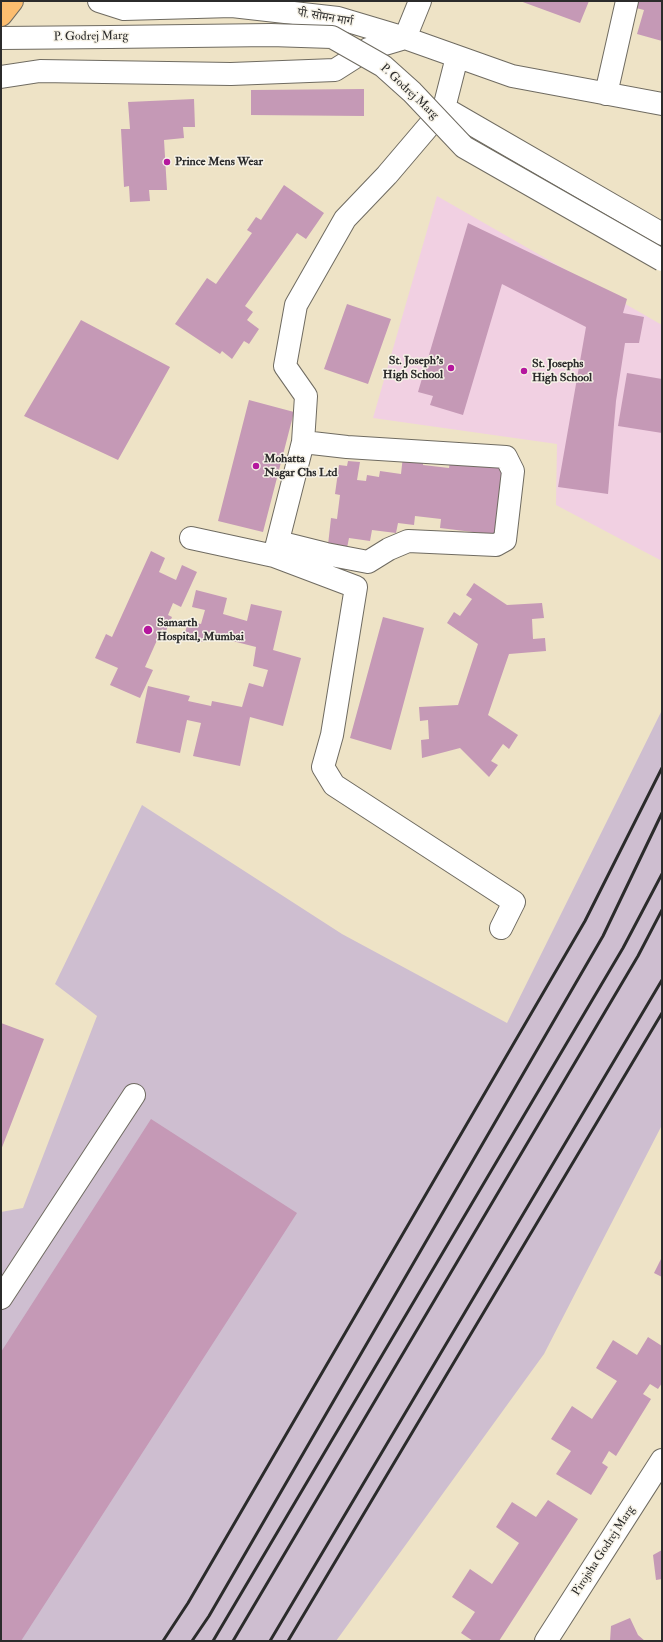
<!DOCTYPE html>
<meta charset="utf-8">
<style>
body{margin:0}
#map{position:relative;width:663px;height:1642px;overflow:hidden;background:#eee3c6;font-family:"IM FELL Double Pica",serif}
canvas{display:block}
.frame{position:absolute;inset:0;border:2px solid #2b2b2b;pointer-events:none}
</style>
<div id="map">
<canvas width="663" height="1642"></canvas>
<div class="frame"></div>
</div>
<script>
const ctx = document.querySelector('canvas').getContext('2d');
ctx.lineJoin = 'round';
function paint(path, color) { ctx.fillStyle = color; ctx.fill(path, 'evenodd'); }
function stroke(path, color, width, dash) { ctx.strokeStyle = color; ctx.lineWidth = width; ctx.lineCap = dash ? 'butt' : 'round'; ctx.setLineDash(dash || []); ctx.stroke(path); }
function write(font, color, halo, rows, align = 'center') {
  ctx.font = font + ' "IM FELL Double Pica","Noto Serif Devanagari",serif'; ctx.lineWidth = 3; ctx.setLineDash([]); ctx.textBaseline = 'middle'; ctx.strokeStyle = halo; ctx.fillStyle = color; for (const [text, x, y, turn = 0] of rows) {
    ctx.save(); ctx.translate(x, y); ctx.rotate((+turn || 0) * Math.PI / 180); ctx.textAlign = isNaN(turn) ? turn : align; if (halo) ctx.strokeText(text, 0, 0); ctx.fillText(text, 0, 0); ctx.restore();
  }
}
const built = new Path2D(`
 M437,196L662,325V561L556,505L557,444L373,418Z`);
const industrial = new Path2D(`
 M662,710V1125L544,1354L336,1641H1V1212L23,1208L97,1016L55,984L142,805L342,934L507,1023Z`);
const building = new Path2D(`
 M520,1H589L580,23Z
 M637,1H662V41L637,34L644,10L636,8Z
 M364,89V116L251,115V90Z
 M194,99L195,127H183L184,138L164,140L167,190H149L150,201L130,202L129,186L124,187L121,129H130L128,102Z
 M284,185L324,213L306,239L297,233L245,306L253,312L247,320L259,329L249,344L244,341L232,359L222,351L220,354L175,324L207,278L216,284L252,233L247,230L256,217L261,220Z
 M468,223L627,299L623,313L644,317L639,343H625L616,401L608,494L558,487L586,327L502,284L463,415L430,405L433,396L418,392Z
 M347,304L391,319L368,384L324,369Z
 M81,320L170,367L118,460L24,416Z
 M627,373L662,379V433L618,426Z
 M249,400L294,412L263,532L218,521Z
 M403,456L423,459V465L449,468L450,462L505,468L497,535L440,528L441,519L415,516L414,525L398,523L396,533L372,530L370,541L349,538L347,548L328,545L331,518L337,519L340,495L335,494L339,465L347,466L348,461L360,462L357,480L366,481L367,475L379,477L380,471L401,474Z
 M151,551L165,558L159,572L176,580L182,565L197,572L181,607L173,603L168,615L172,617L166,631L162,629L145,667L153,670L140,698L110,685L118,668L95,658L106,634L112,637Z
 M474,583L507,605L542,603L544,618L532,619L533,639L545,638L546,651L509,654L488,715L518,735L509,749L503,744L491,761L498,765L489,777L460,748L422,758L421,740L429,739L428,720L420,721L419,707L458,705L478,644L447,623L454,612L460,616L472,599L466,595Z
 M196,590L227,598L223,614L247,621L251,604L282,611L273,650L301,658L283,726L250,717L240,766L193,756L201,723L187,720L180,753L136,743L148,686L190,696L188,701L211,706L212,701L242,707L249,683L263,687L268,670L253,666L256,647L205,634L203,642L184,637L188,621L201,624L205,610L192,607Z
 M383,617L424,628L391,750L350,738Z
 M1,1023L44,1039L1,1150Z
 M151,1119L297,1213L21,1641H1V1352Z
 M662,1257V1277L654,1273Z
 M648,1337L662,1346V1383L658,1389L650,1384L643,1394L651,1399L616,1456L609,1451L602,1463L608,1467L591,1495L556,1474L571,1451L551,1439L572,1406L592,1419L617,1381L596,1368L613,1340L637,1355Z
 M548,1500L578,1519L499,1641H473L461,1633L475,1612L452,1597L470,1569L492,1584L519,1543L496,1527L512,1502L536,1517Z
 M662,1550V1579L656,1580L653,1555Z
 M630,1618L638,1635L645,1641H610L611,1626Z`);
const minor = new Path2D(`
 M99,1L124,9L232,6L338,18L405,38L512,76L662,104
 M1,38L110,37
 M405,38L420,1
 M457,57L444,108L662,234
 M1,77L40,71L231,74L335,70L368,49L405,38
 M606,94L627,1
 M191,538L274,556L303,442L306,396L285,366L296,305L345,219L387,175L444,108
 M278,542L326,554L368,562L389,549L408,541L496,545L505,540L513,471L506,457L347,447L303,442
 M274,556L356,587L332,735L323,767L334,785L514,902L501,928
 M1,1298L134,1095
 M546,1641L662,1460`);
const major = new Path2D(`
 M1,15L12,1`);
const rail = new Path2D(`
 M163,1641L188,1603L585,921L662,768
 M192,1641L209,1616L603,936L662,813
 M213,1641L623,948L662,874
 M233,1641L638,956L662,910
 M270,1641L662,980
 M288,1641L662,1013`);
const minorBridge = new Path2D(`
 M110,37L271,35L332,37L383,66L412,92L464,147L662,260`);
const markers = [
 [167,162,4,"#b5179e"],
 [451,368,4,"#b5179e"],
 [524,371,4,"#b5179e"],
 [256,466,4,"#b5179e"],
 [148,630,5,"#b5179e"]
];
const streetNames = [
 ["पी. सोमन मार्ग",325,18,10],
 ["P. Godrej Marg",91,37,-1],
 ["P. Godrej Marg",409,92,43],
 ["Pirojsha Godrej Marg",604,1551,-57]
];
const poiNames = [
 ["Prince Mens Wear",175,162],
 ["St. Joseph's",443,361,"right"],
 ["High School",443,375,"right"],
 ["St. Josephs",532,364],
 ["High School",532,378],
 ["Mohatta",264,459],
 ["Nagar Chs Ltd",264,473],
 ["Samarth",157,623],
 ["Hospital, Mumbai",157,637]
];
paint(built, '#f1d0e2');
paint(industrial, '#cebed0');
paint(building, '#c599b6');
stroke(minor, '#6f6b61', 24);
stroke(major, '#6f6b61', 24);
stroke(minor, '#fff', 22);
stroke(major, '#fcbd6f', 22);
stroke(rail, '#2b2b2b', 3);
stroke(minorBridge, '#6f6b61', 24, []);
stroke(minorBridge, '#fff', 22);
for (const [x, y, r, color] of markers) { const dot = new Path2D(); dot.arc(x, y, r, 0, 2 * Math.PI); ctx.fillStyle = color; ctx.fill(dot); stroke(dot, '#f7f3e8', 1.5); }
write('12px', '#2b2b2b', '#f7f3e8', streetNames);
write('bold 12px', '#2b2b2b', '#f7f3e8', poiNames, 'left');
</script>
